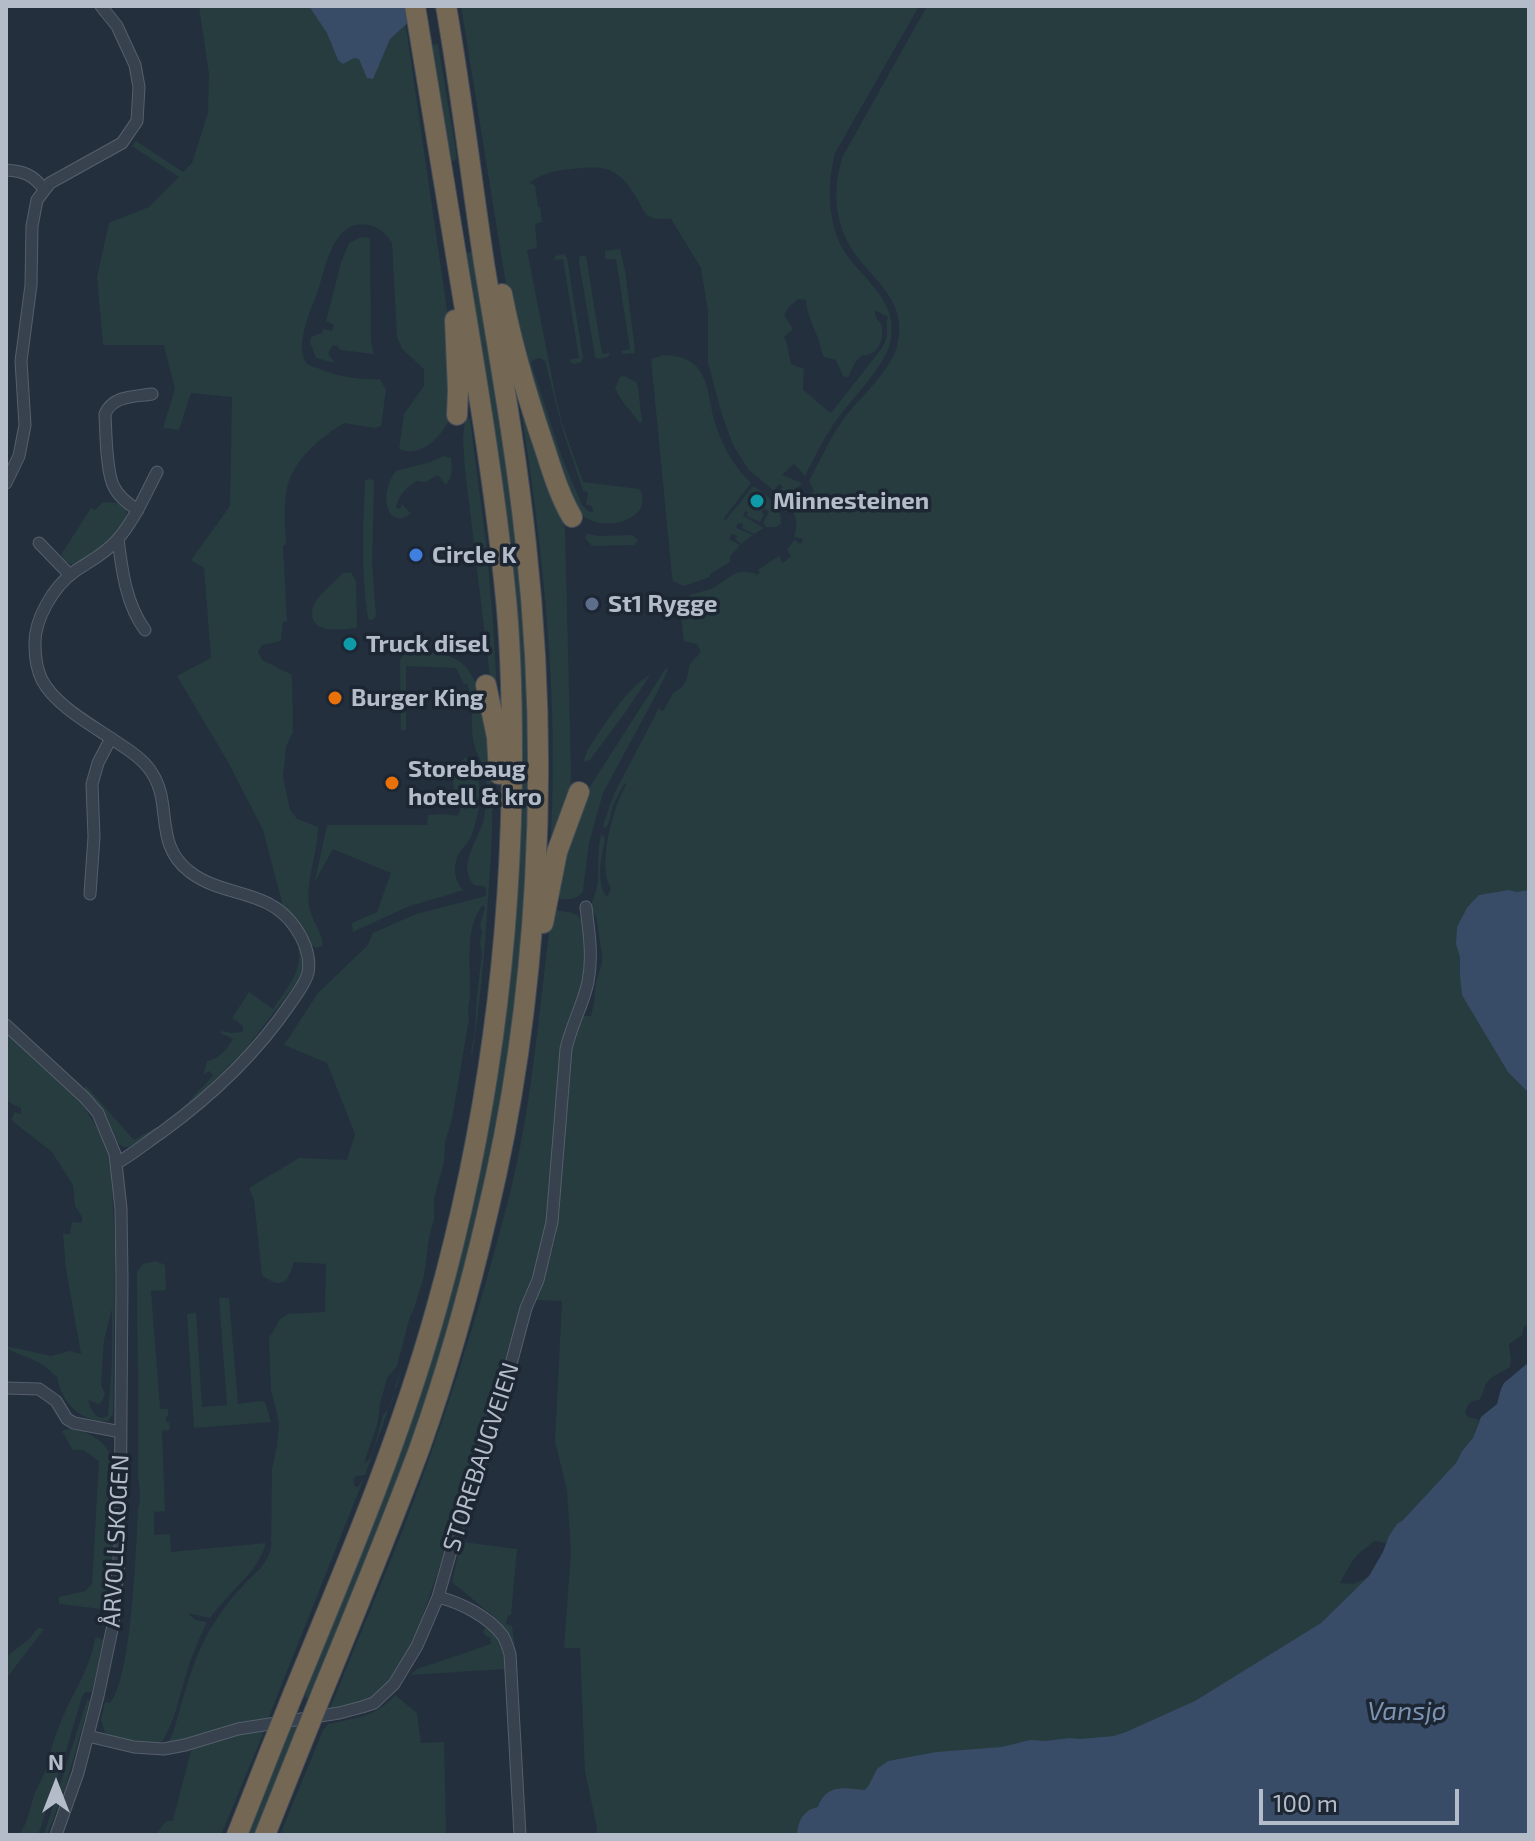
<!DOCTYPE html>
<meta charset="utf-8">
<style>
body{margin:0}
#map{position:relative;width:1535px;height:1841px;overflow:hidden;background:#242f3e;font-family:"Exo 2",sans-serif}
canvas{display:block}
.frame{position:absolute;inset:0;border:8px solid #b4bcc9;pointer-events:none}
.north{position:absolute;left:16px;top:1745px;width:80px;height:80px;-webkit-text-stroke:6px #1d2633;paint-order:stroke;rotate:0deg;font-size:22px;font-weight:700;line-height:32px;text-align:center;color:#b4bcc9}
.north::after{content:'';display:block;margin:auto;width:28px;height:36px;background:#b4bcc9;clip-path:polygon(50% 0,100% 100%,50% 72%,0 100%)}
.scale{position:absolute;left:1259px;top:1789px;width:200px;height:36px;box-sizing:border-box;border:4px solid #b4bcc9;border-top:0;padding-left:10px;font-size:24px;line-height:28px;white-space:nowrap;color:#b4bcc9;-webkit-text-stroke:6px #1d2633;paint-order:stroke}
</style>
<div id="map">
<canvas width="1535" height="1841"></canvas>
<div class="frame"></div>
<div class="north">N</div>
<div class="scale">100 m</div>
</div>
<script>
const ctx = document.querySelector('canvas').getContext('2d');
ctx.lineJoin = 'round';
function paint(path, color) { ctx.fillStyle = color; ctx.fill(path, 'evenodd'); }
function stroke(path, color, width, dash) { ctx.strokeStyle = color; ctx.lineWidth = width; ctx.lineCap = dash ? 'butt' : 'round'; ctx.setLineDash(dash || []); ctx.stroke(path); }
function write(font, color, halo, rows, align = 'center') {
  ctx.font = font + ' "Exo 2",sans-serif'; ctx.lineWidth = 7; ctx.setLineDash([]); ctx.textBaseline = 'middle'; ctx.strokeStyle = halo; ctx.fillStyle = color; for (const [text, x, y, turn = 0] of rows) {
    ctx.save(); ctx.translate(x, y); ctx.rotate((+turn || 0) * Math.PI / 180); ctx.textAlign = isNaN(turn) ? turn : align; if (halo) ctx.strokeText(text, 0, 0); ctx.fillText(text, 0, 0); ctx.restore();
  }
}
const green = new Path2D(`
 M199,6H327L405,20L451,337L450,418C442,436 421,459 399,449L404,414L424,386V369L402,349L397,337L392,243C386,233 380,228 369,225C334,217 326,266 318,290C313,305 305,321 303,337C301,345 301,360 309,365C311,367 318,368 320,369C338,377 361,380 380,379L386,390L381,426L375,428L344,423C321,437 293,460 287,488C283,505 285,526 286,544L283,546L287,621L283,622L281,641L262,645L258,651L262,660L292,675L293,732L286,747L283,777L290,810L297,819L318,827C318,855 304,883 310,910C313,923 324,934 322,946L317,948L312,946L296,920L283,906L263,830L228,762L177,676L211,658L204,568L191,560L230,506L232,397L191,393L179,430L163,428L175,389L164,345H103L97,277L109,223L149,207L179,177L132,146L136,141L183,172L192,163L208,113L209,74Z
 M461,6H919L835,153C827,185 827,226 846,254C866,282 900,303 890,343C883,369 854,396 838,418C825,436 815,456 805,476L794,464L782,475L802,483C795,491 787,494 777,492L783,487L779,484L774,491L748,469L733,445L722,415L708,363V311L701,268L671,219C666,218 658,220 653,218C644,216 642,207 638,200C618,167 607,165 571,169C555,171 544,173 530,182L535,186L538,207H540L542,222L535,224L537,248L527,250L555,393L562,423L583,482L640,489C653,516 616,528 596,522C589,520 584,517 579,513L546,430L507,291ZM798,299L806,300C807,314 812,323 817,336C820,342 820,349 824,357L836,360L843,376L848,378C851,372 853,364 858,359C866,351 861,358 870,354C882,349 884,334 881,323C876,320 875,315 875,310L888,317C885,324 888,328 887,335C887,339 884,344 882,348L831,413C821,407 814,397 803,390L804,369L791,364L787,344L784,337L793,329L784,315L788,308ZM540,358L545,361L564,434L583,490L588,493L586,505H591L594,513L588,511L582,505L562,458L531,363L533,360Z
 M927,6H1529V1325L1524,1326L1522,1335L1509,1344L1511,1359L1510,1367C1502,1372 1493,1375 1487,1382C1483,1388 1484,1394 1479,1400C1469,1400 1467,1405 1465,1414L1469,1417L1479,1420L1473,1438L1462,1451L1456,1463L1403,1520L1397,1524L1386,1543L1375,1541C1352,1557 1353,1560 1340,1583L1353,1584L1367,1578L1321,1623L1324,1644L1215,1702L829,1835H597V1828L585,1771L580,1648H564L571,1551L567,1490L555,1441L562,1301L536,1300L547,1270L556,1236L570,1045L580,1020L584,1016H591L594,1003L596,982L602,963V954L596,916L591,913C590,901 597,893 598,881C599,865 597,850 601,834L605,838C602,856 595,882 607,897L611,888C596,866 614,805 627,783L624,784L613,805L608,825L605,828L603,827L604,822L614,794L659,708L662,711L664,710L673,693L681,688L686,681L690,664L701,652L697,644L684,641L681,617L691,615L692,609L687,607L680,608L679,602C689,593 699,593 711,589C720,585 731,573 741,572C745,571 750,573 754,573L756,575L760,573L758,570L779,556L783,563L791,556L787,550L794,540L801,544L803,539L794,537C800,520 794,512 785,499L809,494L814,491L809,481C820,461 829,440 842,421C858,399 889,373 897,347C909,301 875,283 853,251C834,223 832,187 843,156Z
 M438,44L457,158L454,161L451,160L432,50L433,45Z
 M361,237L370,238L371,342L374,354L340,350L336,345L332,346L328,354L335,363L316,358L310,342L311,337L322,333L323,329L332,331L334,325L326,321L341,263L349,243Z
 M620,249L625,271L635,351L634,353L623,354L621,351L630,349L616,259H605V251Z
 M473,252C497,404 524,555 528,709C534,923 505,1143 443,1348C406,1466 357,1580 311,1695L308,1698L305,1697L307,1687L360,1557L413,1415L438,1340L451,1292L493,1103L509,983L520,842L522,747L517,615L505,503L466,253Z
 M564,254L567,258L583,358L581,362L573,364L570,361L571,359L579,358L563,259L554,260L556,256Z
 M580,256H586L602,354L610,353L608,357L598,359L595,357L579,262Z
 M664,355C675,356 686,357 694,364C710,379 709,404 715,423C723,447 733,465 751,483L724,518L725,521L753,486C768,496 782,505 781,524L776,527H766L763,523L769,512L765,508L761,511L764,514L760,522L747,516L748,512L745,511L743,516L764,528L754,534L742,528L743,524L738,523L736,528L753,535L741,544L735,539L737,536L732,534L729,539L740,545L730,557V562L710,574V577L684,586L673,581L672,576L651,359Z
 M624,376L636,382L638,387L642,422L640,423L623,402L615,389L620,377Z
 M519,397L565,529L571,774L570,790L550,853C560,701 543,547 519,397Z
 M465,418L470,419L486,542L493,621L497,694L490,678L465,469L463,439Z
 M444,456L451,458C452,469 453,476 446,485L438,475L425,482L416,481C404,491 399,494 396,508L400,509L402,504L411,514L400,519C395,517 391,517 389,511C383,500 388,480 396,471L430,462Z
 M372,479L374,481V487L372,564L376,616L373,620L368,619C361,574 363,526 365,480Z
 M110,502L121,504C124,508 127,509 127,515C127,528 90,560 77,564C70,566 65,561 61,555L91,508L95,510L102,503Z
 M587,534L599,536L632,535L638,540L634,545L592,546L585,538Z
 M343,573H351L356,581L357,625L356,628C342,629 313,635 312,614C312,609 313,605 316,601C323,591 334,582 343,573Z
 M420,652C438,652 458,655 469,671C478,685 480,701 483,717C496,782 493,834 488,899C485,952 480,1004 472,1056L471,1053L475,1030L477,995L482,954L480,942L482,932L480,925L485,907L483,905C464,927 471,966 470,993C470,1002 467,1009 469,1019L452,1119L445,1142L444,1162L434,1198V1219L429,1238L424,1276L414,1309L410,1316L397,1366L387,1378L380,1404L378,1422L364,1463L369,1460L373,1452L383,1415L388,1410L394,1396L395,1386L405,1362L365,1475L356,1476L353,1480L355,1487H358L364,1478L268,1719L235,1725L178,1741L168,1742L173,1733C183,1700 191,1664 208,1633C217,1618 228,1601 241,1588C252,1575 266,1567 271,1549L272,1469L277,1446L279,1422L271,1390L269,1338L280,1319L288,1314L325,1312L326,1264L294,1262C288,1283 281,1290 262,1275L254,1200L249,1188L299,1158L347,1160L355,1134L327,1063L284,1045L318,993L367,946L373,933L416,914L486,896V887L474,885C457,865 477,842 483,822C487,805 489,783 483,766C479,756 474,749 473,738C470,718 475,701 467,684H464L456,668L406,666V730H401L400,660L405,653Z
 M666,668L668,669L658,691L603,793L589,843L583,891C576,902 565,899 554,898L575,821L591,785Z
 M650,675L627,710L590,760L585,762L584,760L587,751C601,729 628,686 650,675Z
 M465,757C487,773 480,813 472,834C469,842 462,848 458,855C453,866 454,883 464,890L407,907L353,932L352,923L377,912L391,873L333,849L315,881L327,825H427L428,815L445,814L457,816L460,812L462,803C448,785 451,774 465,757Z
 M552,910C560,911 570,911 577,915C594,927 586,976 581,994C578,1004 572,1013 568,1023C566,1028 564,1035 563,1041L546,1230L538,1266L519,1312L507,1358L500,1368L496,1380L498,1386V1393L487,1424L479,1435L451,1534L415,1638L392,1679L374,1698L329,1711C353,1651 378,1592 402,1532C444,1423 480,1310 509,1197C533,1103 539,1006 552,910Z
 M298,948H302L304,970L293,988L244,1051L191,1103L189,1102C196,1091 206,1086 213,1075L209,1071L203,1075L207,1061C219,1059 227,1049 233,1039L220,1033L222,1031L231,1033L243,1032V1026L232,1018L249,992L273,1009C285,990 304,971 298,948Z
 M6,1033L79,1100L97,1127L109,1154L112,1185L115,1255L113,1414L108,1421C80,1423 61,1402 57,1376L54,1375C43,1360 22,1357 6,1348V1346L51,1356L69,1351L81,1354L66,1269L63,1234H70L72,1222L82,1223V1217L75,1206L73,1185L52,1152L11,1120L15,1112L21,1114V1108L6,1101ZM112,1309V1361L108,1416C96,1422 91,1410 88,1400L99,1404L102,1401L105,1394L101,1385L104,1340Z
 M86,1086L134,1140L158,1126L137,1143L129,1147H123L118,1143L106,1116L84,1088Z
 M156,1261L165,1265L166,1290L151,1291L160,1409H168V1416L166,1417V1421L169,1422L170,1430L162,1431L165,1511L154,1512V1535L170,1534L171,1552L266,1543C259,1571 227,1594 210,1618L188,1613L195,1620L207,1622C202,1633 196,1645 192,1657C181,1685 178,1716 162,1742C144,1745 122,1741 105,1733L101,1720L105,1702L110,1703C132,1677 136,1547 138,1509C143,1495 137,1481 138,1466C139,1401 137,1336 137,1272L143,1264Z
 M219,1298H229L238,1404L261,1401L265,1402L271,1422L194,1428L187,1314L196,1313L202,1407L227,1405Z
 M69,1429C90,1431 108,1442 113,1463V1544L108,1605L101,1609L59,1604V1597L85,1591L92,1584L99,1461L83,1450H73L62,1431Z
 M463,1542L517,1549L511,1615H508L506,1624L512,1626L515,1649L504,1627L493,1616L452,1582L459,1550Z
 M487,1627C502,1642 503,1649 505,1669L410,1675L417,1669L491,1644V1639L484,1634L483,1630Z
 M38,1628L44,1629L6,1679V1657L29,1639Z
 M97,1637L103,1640L92,1692H85L82,1697L63,1761L38,1835H19C28,1822 30,1809 34,1795C38,1785 44,1776 47,1766C51,1750 55,1734 62,1719C74,1690 89,1671 95,1639Z
 M395,1695L417,1713L421,1743L444,1742L446,1835H280L323,1730L328,1724C356,1718 376,1717 395,1695Z
 M87,1700H90L66,1785L47,1835H44Z
 M291,1725H298L254,1835H246Z
 M265,1729L221,1835H156L165,1822L173,1820L192,1747L232,1735Z`);
const water = new Path2D(`
 M309,6H426L390,39L373,79L367,78L359,59L354,58L343,64L338,60L327,33Z
 M1509,890L1517,892L1529,890V1093L1508,1072L1462,995L1460,976V957L1456,944L1457,927L1467,908L1473,901L1479,895Z
 M1529,1362V1835H800L797,1833C798,1820 805,1809 818,1807C826,1783 846,1788 865,1790L869,1785L877,1769L888,1761L936,1752L1002,1747L1030,1740L1046,1741L1069,1738L1080,1739L1114,1736L1126,1732L1195,1701L1321,1623L1369,1576L1383,1552L1389,1536L1397,1524L1403,1520L1456,1463L1462,1451L1473,1438L1481,1417L1497,1404L1501,1389L1504,1383Z`);
const street = new Path2D(`
 M6,170C24,171 33,175 44,189
 M6,483L19,456L25,425L21,361L31,285L32,226L37,200L50,183L122,143L137,121L139,87L135,65L117,26L101,6
 M138,510C128,504 119,497 114,487C106,472 106,432 105,414C113,395 134,397 152,394
 M118,539C122,571 126,604 145,630
 M39,543L70,575
 M90,894L94,837L92,784L98,763L111,738
 M6,1025L84,1097L98,1113L115,1154L121,1209L122,1278L120,1547L113,1625L98,1696L78,1773L56,1835
 M117,1163C133,1154 147,1142 162,1132C210,1097 256,1054 290,1004C297,994 305,984 308,973C311,957 304,940 295,927C268,888 224,898 190,872C153,844 173,805 152,773C145,761 132,752 121,745C97,728 56,707 42,680C37,670 35,656 35,645C34,620 53,587 74,572C88,562 105,554 117,540C134,521 145,495 157,472
 M6,1388L39,1389L56,1401L67,1419L74,1423L121,1432
 M438,1597C461,1603 488,1616 503,1636C506,1641 508,1648 510,1654L520,1835
 M88,1736L134,1747L164,1749L185,1745L238,1729L339,1713L362,1707L374,1703L394,1684L417,1646L438,1597L467,1495L500,1405L526,1308L538,1280L552,1222L566,1049C571,1026 583,1005 588,982C593,957 589,932 586,907`);
const highway = new Path2D(`
 M502,294C512,346 527,396 544,446C552,470 559,495 572,517
 M455,320L458,390L457,415
 M486,685L497,737L499,774
 M543,923L557,852L579,792
 M324,1688C357,1608 390,1528 420,1447C447,1371 469,1293 487,1215C539,1000 550,765 526,545C516,450 499,356 484,263C471,177 461,91 446,6
 M294,1692C346,1566 399,1442 436,1310C487,1129 512,942 512,754C512,699 511,644 505,589C495,491 479,394 463,297C447,200 431,103 415,6
 M237,1835L271,1749
 M265,1835L301,1745`);
const highwayBridge = new Path2D(`
 M301,1745L324,1688
 M271,1749L294,1692`);
const markers = [
 [757,501,8,"#0f9aa8"],
 [416,555,8,"#3f7fe0"],
 [592,604,8,"#5c6f8a"],
 [350,644,8,"#0f9aa8"],
 [335,698,8,"#e8710a"],
 [392,783,8,"#e8710a"]
];
const poiNames = [
 ["Minnesteinen",773,501],
 ["Circle K",432,555],
 ["St1 Rygge",608,604],
 ["Truck disel",366,644],
 ["Burger King",351,698],
 ["Storebaug",408,769],
 ["hotell & kro",408,797]
];
const streetNames = [
 ["STOREBAUGVEIEN",481,1457,-72],
 ["ÅRVOLLSKOGEN",116,1541,-87]
];
const waterNames = [
 ["Vansjø",1407,1711]
];
paint(green, '#263c3f');
paint(water, '#394c67');
stroke(street, '#565f6c', 13);
stroke(highway, '#434c59', 22);
stroke(street, '#38414e', 11);
stroke(highway, '#746855', 20);
stroke(highwayBridge, '#434c59', 22, []);
stroke(highwayBridge, '#746855', 20);
for (const [x, y, r, color] of markers) { const dot = new Path2D(); dot.arc(x, y, r, 0, 2 * Math.PI); ctx.fillStyle = color; ctx.fill(dot); stroke(dot, '#1d2633', 3); }
write('bold 24px', '#b4bcc9', '#1d2633', poiNames, 'left');
write('24px', '#b4bcc9', '#1d2633', streetNames);
write('italic 26px', '#7c92b1', '#1d2633', waterNames);
</script>
